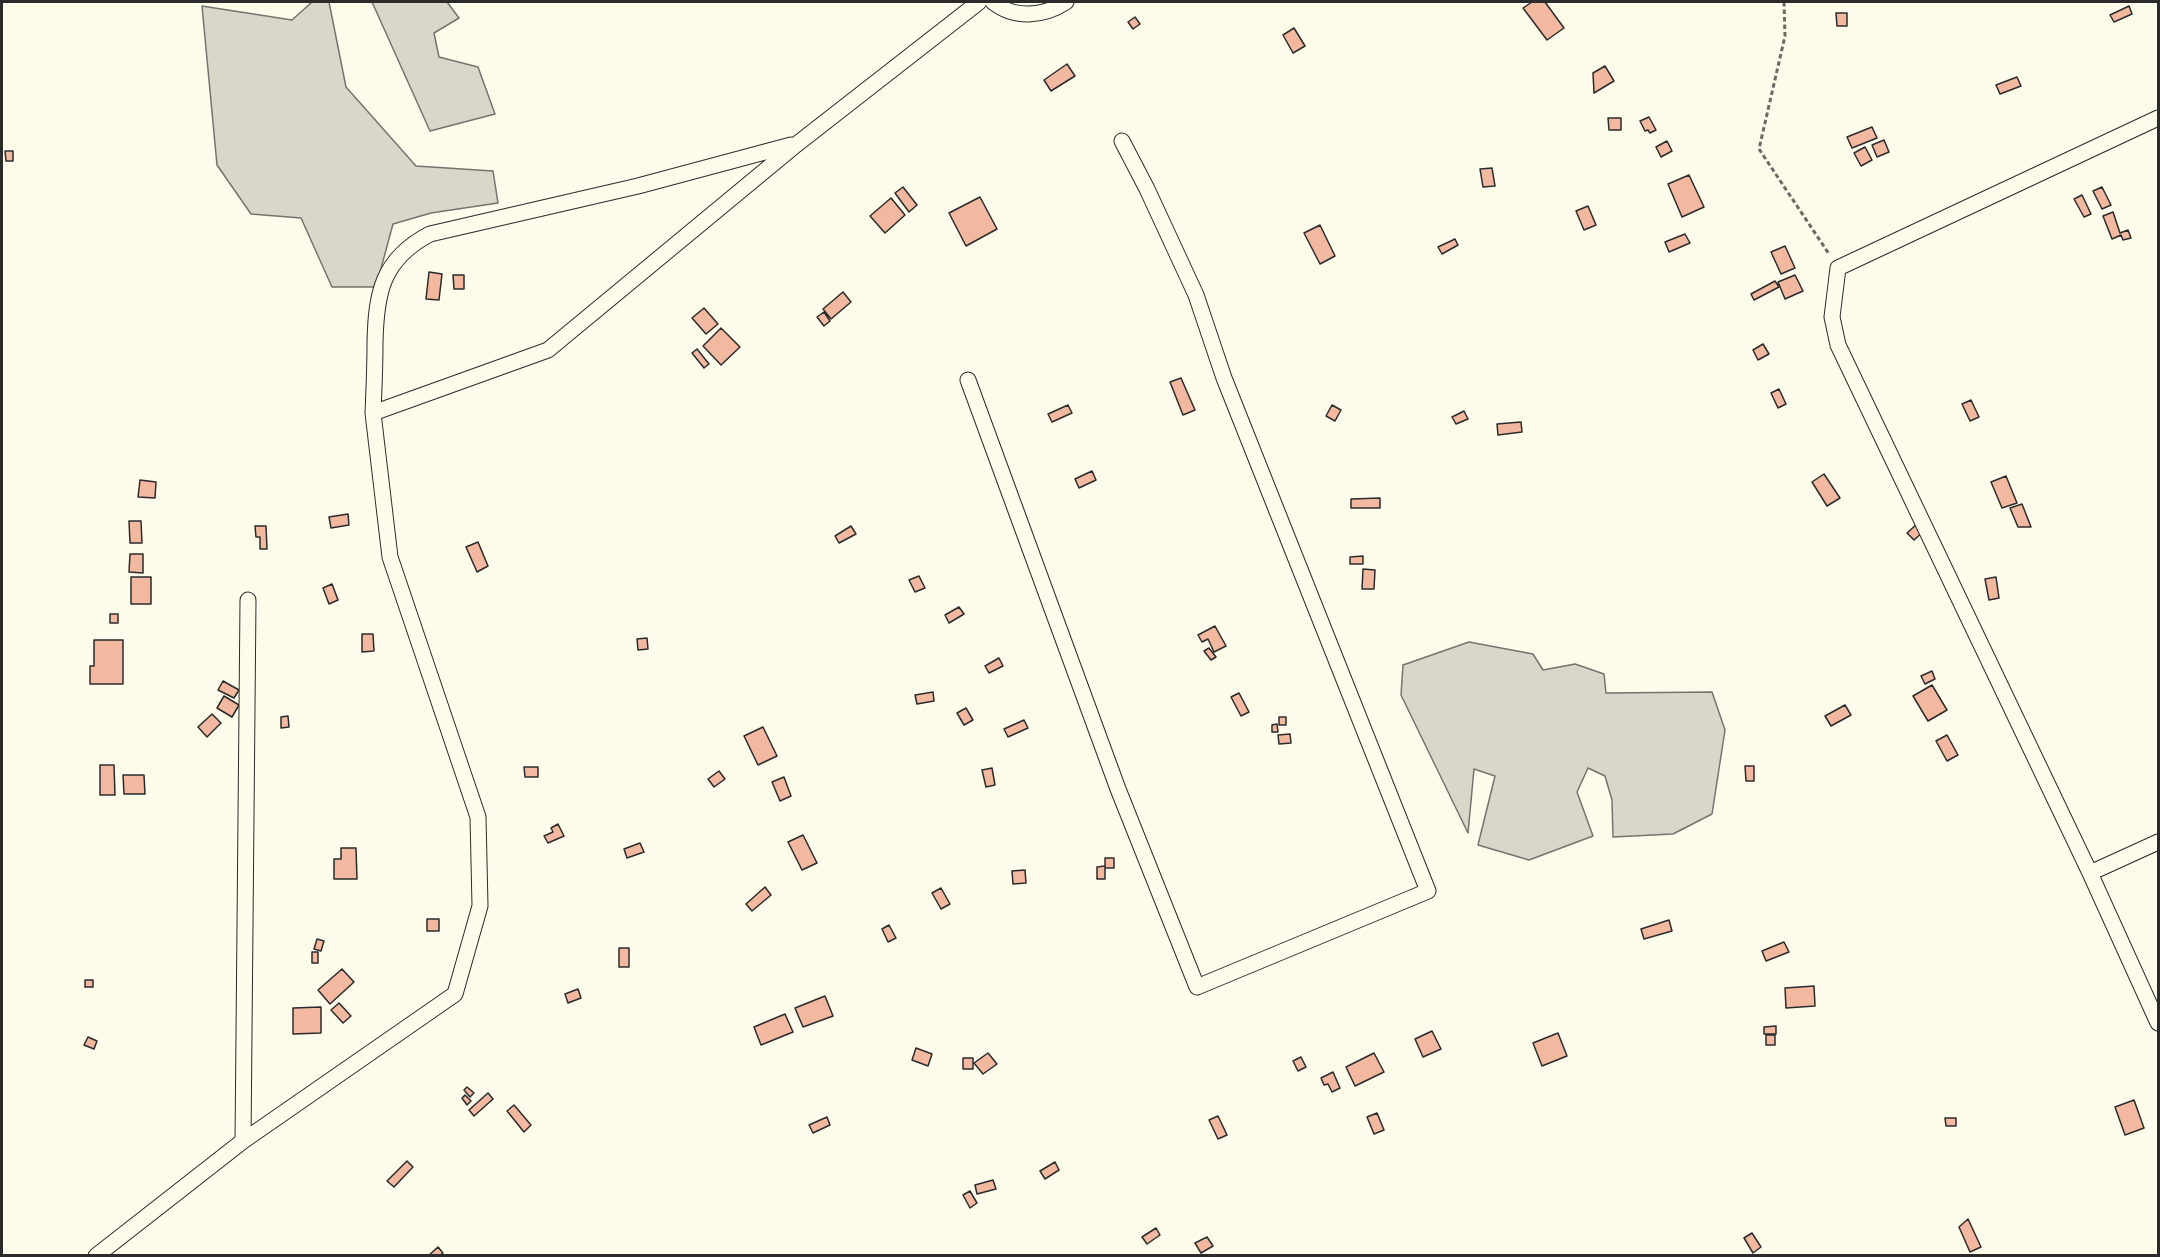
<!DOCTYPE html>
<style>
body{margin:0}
#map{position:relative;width:2160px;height:1257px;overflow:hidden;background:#fdfbea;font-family:Poppins,sans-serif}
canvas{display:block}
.frame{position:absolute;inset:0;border:3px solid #2b2b2b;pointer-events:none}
</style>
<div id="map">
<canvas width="2160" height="1257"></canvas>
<div class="frame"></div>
</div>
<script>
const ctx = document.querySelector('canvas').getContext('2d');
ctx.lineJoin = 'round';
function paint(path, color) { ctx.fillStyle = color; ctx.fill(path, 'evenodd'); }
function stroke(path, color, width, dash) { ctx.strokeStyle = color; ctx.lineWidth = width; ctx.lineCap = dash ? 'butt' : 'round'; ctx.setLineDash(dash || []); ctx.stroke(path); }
const water = new Path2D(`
 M312,2H329L346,87L416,166L493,171L498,203L431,213L393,224L376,287H332L301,218L251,214L217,165L202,6L292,20Z
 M372,2H447L459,18L434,33L439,57L478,67L495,114L430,131Z
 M1469,642L1533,654L1543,670L1575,664L1604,674L1606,693L1712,692L1725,730L1712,814L1673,834L1613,837L1612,800L1605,776L1588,768L1577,792L1593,836L1529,860L1478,845L1495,776L1474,769L1468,833L1401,695L1403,665Z`);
const building = new Path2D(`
 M1532,2H1545L1564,28L1547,40L1523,8Z
 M2129,6L2132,14L2114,22L2110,15Z
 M1836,13H1847V26H1837Z
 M1135,17L1140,24L1133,29L1128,22Z
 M1294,28L1305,46L1293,53L1283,35Z
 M1067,64L1075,76L1051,91L1044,80Z
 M1605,66L1614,81L1594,93L1593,73Z
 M2017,77L2021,86L2000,94L1996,85Z
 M1649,117L1656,130L1650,133L1648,130L1645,131L1640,121Z
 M1608,118H1621V130H1609Z
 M1872,127L1877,138L1852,148L1847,137Z
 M1884,140L1889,152L1877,157L1872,145Z
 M1667,141L1672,151L1661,157L1656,147Z
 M1865,147L1872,160L1861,166L1854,153Z
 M5,151H13V161H6Z
 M1492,168L1495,186L1483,187L1480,169Z
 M1689,175L1704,207L1682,217L1668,184Z
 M903,187L917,205L909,212L895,193Z
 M2102,187L2111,205L2102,209L2093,191Z
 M2082,195L2091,214L2084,217L2074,199Z
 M980,197L997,229L966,246L949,213Z
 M891,198L905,215L885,233L870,216Z
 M1588,206L1596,225L1584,230L1576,211Z
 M2113,212L2120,233L2128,230L2131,238L2123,240L2121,235L2112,239L2103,216Z
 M1320,225L1335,256L1320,264L1304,233Z
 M1685,234L1690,243L1669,252L1665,242Z
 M1455,239L1458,245L1442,254L1438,247Z
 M1785,246L1795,268L1781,274L1771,252Z
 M429,272L442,274L439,300L426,299Z
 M453,275H464V289H454Z
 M1795,275L1803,291L1785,299L1778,282Z
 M1775,281L1779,287L1754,300L1751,294Z
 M843,292L851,302L831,319L823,309Z
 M704,308L718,324L706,334L692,318Z
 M824,312L830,321L824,326L817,317Z
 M721,328L740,347L721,365L703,346Z
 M1763,344L1769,354L1758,360L1753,350Z
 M697,349L709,364L704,368L692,353Z
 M1181,378L1195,410L1183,415L1170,382Z
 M1779,389L1786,404L1778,408L1771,393Z
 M1971,400L1979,417L1970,421L1962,404Z
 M1068,405L1072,413L1052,422L1048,414Z
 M1332,405L1341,410L1335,421L1326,416Z
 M1464,411L1468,419L1456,424L1452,417Z
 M1521,422L1522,432L1498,435L1497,424Z
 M1092,471L1096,480L1079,488L1075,479Z
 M1824,474L1840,498L1827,506L1812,482Z
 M2006,476L2017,503L2002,508L1991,482Z
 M140,480L156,482L155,498L138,497Z
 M1380,498V508H1351V499Z
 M2022,504L2031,527H2018L2010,508Z
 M348,514L349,525L331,528L329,517Z
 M129,521H141L142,543H130Z
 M1917,524L1924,531L1914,540L1907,533Z
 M255,526H266L267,549H260V537H256Z
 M851,526L856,534L839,543L835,536Z
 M478,542L488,566L477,572L466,547Z
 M130,554H143V573L129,572Z
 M1363,556V564H1350V557Z
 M1363,569L1375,570L1374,589H1362Z
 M919,576L925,588L915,592L909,580Z
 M131,577H151V604H131Z
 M1996,577L1999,598L1989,600L1985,579Z
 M332,584L338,600L329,604L323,588Z
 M959,607L964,614L949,623L945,615Z
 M110,614H118V623H110Z
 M1215,626L1226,646L1214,652L1208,639L1202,642L1198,635Z
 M362,634H373L374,651L362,652Z
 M647,638L648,649L638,650L637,639Z
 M94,640H123V684H90V666H94Z
 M1209,648L1216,657L1211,660L1204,651Z
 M999,658L1003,666L989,673L985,666Z
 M1932,671L1935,679L1925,684L1921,676Z
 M223,681L239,690L234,698L218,690Z
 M1932,685L1947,710L1928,721L1913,696Z
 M933,692L934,701L917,704L915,695Z
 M1239,693L1249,712L1241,716L1231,697Z
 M224,696L239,705L232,717L217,708Z
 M1845,705L1851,715L1831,726L1825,716Z
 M966,708L973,720L964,725L957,713Z
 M212,714L221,723L207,737L198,727Z
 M288,716L289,727L281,728V717Z
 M1279,717H1286V725H1279Z
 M1024,720L1028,728L1008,737L1004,729Z
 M1277,724L1278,732H1272V725Z
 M763,727L777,756L758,765L744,736Z
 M1290,734L1291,743L1279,744L1278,735Z
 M1947,735L1958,755L1947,761L1936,741Z
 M100,765H114L115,795H100Z
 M1745,766H1754V781H1746Z
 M524,767H538V777H525Z
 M992,768L995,785L986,787L982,770Z
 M719,771L725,779L714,787L708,779Z
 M123,775H144L145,794H124Z
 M784,777L791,796L780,801L772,782Z
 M558,824L564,836L548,843L544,836L553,832L551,828Z
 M803,835L817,863L802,870L788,842Z
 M640,843L644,852L627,858L624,849Z
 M341,848H356L357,879H334V859H341Z
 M1105,858H1114V868H1105Z
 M1105,866V879H1097V867Z
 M1025,870L1026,883L1013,884L1012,871Z
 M765,887L771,895L752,911L746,904Z
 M941,888L950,904L941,909L932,893Z
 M427,919H439V931H427Z
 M1669,920L1672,931L1644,939L1641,929Z
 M889,925L896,938L888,942L882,929Z
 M317,939L324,941L321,951L314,949Z
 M1784,942L1789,952L1766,961L1762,951Z
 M619,948H629V967H619Z
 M312,952H318V963H312Z
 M342,969L354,982L330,1004L318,990Z
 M85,980H93V987H85Z
 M1814,986L1815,1006L1786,1008L1785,988Z
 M578,989L581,998L568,1003L565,994Z
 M825,996L833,1016L803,1027L795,1008Z
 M339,1003L351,1016L343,1023L331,1010Z
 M321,1007V1033L293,1034V1008Z
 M785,1014L793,1032L761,1045L754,1027Z
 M1776,1026V1034H1764V1027Z
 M1432,1031L1441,1049L1423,1057L1415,1039Z
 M1558,1033L1567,1056L1542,1066L1533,1043Z
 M1766,1035H1775V1045H1766Z
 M88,1037L97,1041L94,1049L84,1045Z
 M916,1048L932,1054L928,1066L912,1060Z
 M988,1053L997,1064L983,1074L974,1063Z
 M1374,1053L1384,1072L1355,1086L1346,1067Z
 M1301,1057L1306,1067L1298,1071L1293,1061Z
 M963,1058H973V1069H963Z
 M1333,1072L1340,1088L1332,1092L1328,1084L1324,1085L1321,1078Z
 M467,1087L474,1093L470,1097L464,1090Z
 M488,1093L493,1099L474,1116L469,1110Z
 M465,1095L471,1101L467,1105L462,1098Z
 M2134,1100L2144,1128L2125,1135L2115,1107Z
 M514,1105L531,1125L524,1132L507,1111Z
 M1377,1113L1384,1130L1374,1134L1367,1117Z
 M1218,1116L1227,1135L1218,1139L1209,1120Z
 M827,1117L830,1125L813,1133L809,1125Z
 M1945,1118H1956V1126H1946Z
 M407,1161L413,1167L394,1187L387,1181Z
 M1055,1162L1059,1170L1045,1179L1040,1171Z
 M993,1180L996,1189L977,1194L975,1185Z
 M970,1191L977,1203L970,1208L963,1195Z
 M1968,1219L1981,1247L1970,1252L1959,1227Z
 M1156,1228L1160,1235L1147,1244L1142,1237Z
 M1752,1233L1761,1247L1753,1253L1744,1238Z
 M1207,1237L1213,1246L1201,1253L1195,1243Z
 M438,1247L443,1253L439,1256H428Z`);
const path = new Path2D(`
 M1784,2L1785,36L1759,149L1829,254`);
const minor = new Path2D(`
 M993,2C1014,19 1043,17 1066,2
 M2158,118L1838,268L1832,317L1838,345L2090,873L2158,1023
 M968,380L1118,789L1197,987L1428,891L1224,378L1196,295L1147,189L1122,141
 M373,413C374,390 375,366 375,343C376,293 382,259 430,234L638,186L791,145
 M2090,873L2158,842
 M243,1141L248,600
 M96,1256L243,1141L455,994L480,906L478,817L390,557L373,413L548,350L797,144L979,2`);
paint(water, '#d8d7c9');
stroke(water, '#74746e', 1.5);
paint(building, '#f2b8a0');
stroke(building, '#2b2b2b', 1.5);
stroke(minor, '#2b2b2b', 17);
stroke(path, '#6a6964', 3, [4.5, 3]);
stroke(minor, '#fdfbea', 15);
</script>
